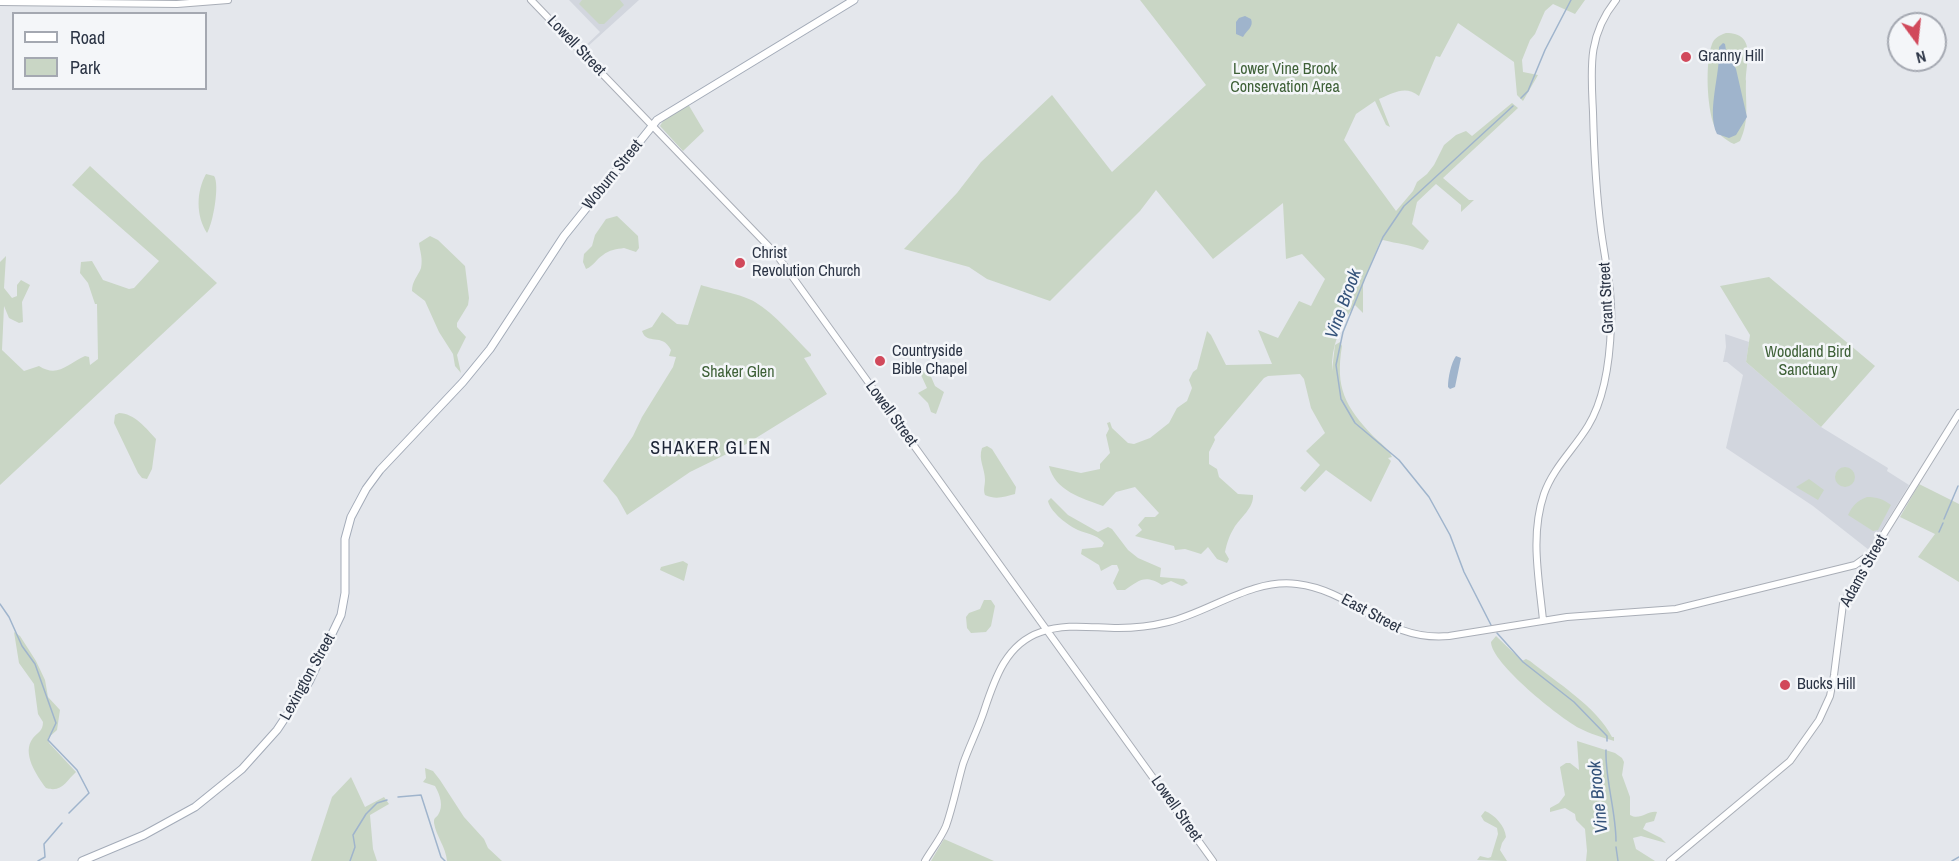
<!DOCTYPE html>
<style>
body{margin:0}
#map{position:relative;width:1959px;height:861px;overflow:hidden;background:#e4e7ec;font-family:"Archivo Narrow",sans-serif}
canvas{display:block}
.legend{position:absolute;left:12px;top:12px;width:195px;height:78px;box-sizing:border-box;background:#f4f6f9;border:2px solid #a4a8b1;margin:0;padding:8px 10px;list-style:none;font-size:18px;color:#2b3445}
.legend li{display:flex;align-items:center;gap:12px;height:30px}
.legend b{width:30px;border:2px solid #a4a8b1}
.north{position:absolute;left:1887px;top:12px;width:60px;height:60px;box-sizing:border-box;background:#f4f6f9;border:2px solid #a4a8b1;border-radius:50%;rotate:165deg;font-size:16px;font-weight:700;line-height:24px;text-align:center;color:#2b3445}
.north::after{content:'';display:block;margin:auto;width:21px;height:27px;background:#d1495b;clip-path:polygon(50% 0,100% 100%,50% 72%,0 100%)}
</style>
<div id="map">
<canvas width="1959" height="861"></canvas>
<ul class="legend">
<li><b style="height:8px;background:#fff"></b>Road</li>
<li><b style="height:16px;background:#c9d6c5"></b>Park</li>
</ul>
<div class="north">N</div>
</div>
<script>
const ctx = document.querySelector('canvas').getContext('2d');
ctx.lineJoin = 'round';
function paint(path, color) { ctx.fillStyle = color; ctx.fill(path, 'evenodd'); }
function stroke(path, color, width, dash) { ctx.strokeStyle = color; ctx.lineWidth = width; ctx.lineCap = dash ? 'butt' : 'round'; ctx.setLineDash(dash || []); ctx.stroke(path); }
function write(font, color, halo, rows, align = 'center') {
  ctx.font = font + ' "Archivo Narrow",sans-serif'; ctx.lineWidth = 5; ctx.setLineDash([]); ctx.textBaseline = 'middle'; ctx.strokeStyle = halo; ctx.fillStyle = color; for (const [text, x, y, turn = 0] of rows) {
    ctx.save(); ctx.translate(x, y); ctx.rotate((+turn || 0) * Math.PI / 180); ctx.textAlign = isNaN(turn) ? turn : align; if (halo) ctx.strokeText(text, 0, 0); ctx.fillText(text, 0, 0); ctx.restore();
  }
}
const built = new Path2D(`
 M569,0H639L586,48L584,47L600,32Z
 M1725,334L1749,342L1746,362L1821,427L1888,468L1887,471L1909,485L1869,550L1813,506L1726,448L1743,375L1727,362H1723L1726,347Z`);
const green = new Path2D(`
 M582,0H620L624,5L604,24H599L579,4Z
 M1140,0H1585L1575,14L1553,4L1545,11L1535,34L1530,40L1522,60L1523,72L1538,75L1523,101L1517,95L1514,62L1458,23L1440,57L1436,56L1419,96C1405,85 1394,93 1379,99L1390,127L1386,125L1375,101L1356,114L1344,140L1396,211L1413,191L1417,182L1427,174L1434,165L1444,145L1456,135L1466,131L1472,136L1512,103L1518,108L1443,178L1469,200H1474L1461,212V205L1436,184L1417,202L1412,224L1429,241L1423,250C1408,244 1398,244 1383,240L1380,242L1363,282V313L1355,305C1340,325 1331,346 1332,371L1335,345L1340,342L1342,346C1335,388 1345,406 1373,436C1380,443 1388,448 1392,457L1388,458L1391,461L1371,502L1326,470L1305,492L1300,488L1320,465L1306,451L1325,433L1311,408L1304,379L1300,374L1268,376L1264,378L1214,437L1215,440L1209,452V464L1217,469L1219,477L1238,494L1253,495C1254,508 1240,518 1234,528C1229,536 1227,543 1225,552L1229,559L1227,563L1217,559L1208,547L1201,554L1185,549L1175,550L1174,546L1135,536L1142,530L1138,525L1145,517H1155L1159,513L1135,487L1116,492L1103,506C1082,498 1055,491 1049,466L1081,473L1100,469V464L1110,453L1106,435L1109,429L1107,423L1110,422L1112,428L1128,443L1134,444L1150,438L1169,423L1177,408L1187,401L1192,388L1189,380L1193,372L1197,369L1207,331L1211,335L1226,365L1272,364L1258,330L1278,338L1299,301L1311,306L1325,279L1302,254L1286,259L1283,203L1213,259L1156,190L1140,211L1050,301L987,279L969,267L904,249L957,193L981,162L1052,95L1112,172L1206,85Z
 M1726,33C1757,33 1746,62 1746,81C1745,102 1750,120 1740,141L1734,144C1725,140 1718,134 1714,125C1707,107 1705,63 1712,44C1714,38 1720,35 1726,33Z
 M688,104L704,131L683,151L660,126C665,116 678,110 688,104Z
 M90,166L217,283L0,485V262L6,256L4,288L12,298L17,296V285L21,280L30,285L22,302L23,322L19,323L9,318L4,306L2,350L24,371L39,366C58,378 67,364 85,356L89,357L90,365L98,359L97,304H95L88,283L80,273L81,262L92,261L103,280L129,289L134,288L159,261L72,185Z
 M206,174L214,176C220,184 213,224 207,233C196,216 196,192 206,174Z
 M617,216L638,236L639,248L636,252L624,248C617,249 609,250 603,255C596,259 594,266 586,269L583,262L584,254L592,246L595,235L606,219Z
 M430,236L438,240L465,266L469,298L468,305L457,323V327L466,337L457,355L461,373L455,366L453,354L439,332L425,301L412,291C412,281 418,276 421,268C423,258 420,252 419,243Z
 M1769,277L1875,366L1821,427L1746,362L1750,335L1720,286Z
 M701,285C716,290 742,294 755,302C775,314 794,337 811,354V356L804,358L827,394L743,446L690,472L627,515L617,497L603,481L633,436L642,417L673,367L676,357L669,356L671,350C662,332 647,346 642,331L652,327L662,312L677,324L688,325Z
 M924,370L929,372L935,386L944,392L936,414L931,412L928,403L918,393L927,388L921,375Z
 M119,413C134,413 147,429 156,439L152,469L147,479L142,478L138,473L114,423L115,415Z
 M987,446L992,449L1016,487L1015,494C1004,497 996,500 985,495C983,489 985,486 985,480C985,468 978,460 982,448Z
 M1835 477a10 10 0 1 1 20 0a10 10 0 1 1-20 0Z
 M1809,479L1824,490L1818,500L1796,487Z
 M1919,484L1959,504V582L1918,557L1935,534L1900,517Z
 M1867,497C1877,497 1883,499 1891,505L1878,530L1873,531L1848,515C1853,505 1857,501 1867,497Z
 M1051,498L1068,515L1098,532L1108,527L1112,529L1128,550L1138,558L1161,568L1160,577L1184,579L1188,583L1182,586L1171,581L1162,585C1144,574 1139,581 1125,590H1117L1113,583L1119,570L1117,565H1112L1101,571L1099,565L1081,554L1082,549L1102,547L1104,543C1096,533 1084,534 1074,528C1065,523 1050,511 1048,501Z
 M683,561L688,564L684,581L660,570L661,567Z
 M984,600H991L995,606L991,626L986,632L971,633L967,628L966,617L969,613L980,609Z
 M14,632L20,636L36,661L45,680L48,697L60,710L57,730L48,738L49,743L76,772C66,781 62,793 46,788C37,776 21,753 33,738C38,732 43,731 43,722L38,714L34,684L19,663Z
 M1496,636L1522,661L1526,659L1530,661C1556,682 1597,707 1612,737H1614V741C1602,737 1590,734 1579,728C1560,718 1491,663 1491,642Z
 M1577,741L1615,753L1622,758L1624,762L1622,775L1630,797V815C1640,821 1648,810 1657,812L1654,821L1646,823L1643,829L1661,838L1666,843L1641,836L1633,838L1636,849L1655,861H1586L1587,851L1585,829L1576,820L1575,814L1565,808L1550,812V808L1559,803L1565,795L1560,767L1566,763H1570L1579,770Z
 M425,768L433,771L440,780L464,817L484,839L488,848L502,861H447C446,847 436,836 434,823C434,817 435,819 438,815C444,806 440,795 435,786L423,782L426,778Z
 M351,777L365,807L384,797L389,804L370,815L373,849L377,861H311L332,797Z
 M1485,811C1495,815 1505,826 1506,837L1502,843L1500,850L1507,861L1477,860L1480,856L1488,858L1491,857L1498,834L1497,828L1484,821L1481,816Z
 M944,839L994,861H931Z`);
const water = new Path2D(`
 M1245,16L1251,19C1254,27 1247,30 1243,37L1236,34V22L1239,18Z
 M1723,43L1725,44L1726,50L1736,69L1747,117L1736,135L1729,138L1717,134C1706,112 1721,73 1719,47Z
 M1456,356L1461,358L1455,387L1450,389L1448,387C1448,378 1451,363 1456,356Z`);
const stream = new Path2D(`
 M1521,98L1528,91L1545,50L1571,0
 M1944,519L1958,486
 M1939,532L1943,523
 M0,604L9,617L22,646L35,664L56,723L48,740L77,770L89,793L69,813
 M1491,625L1464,572L1450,535L1429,497L1399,460L1355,423L1341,399L1336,365L1343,332L1365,278L1383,237L1404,206L1513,106
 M1497,633L1523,662L1574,702L1607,736V741
 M1606,750C1605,780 1616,811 1616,841
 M398,797L421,795L441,857L445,861
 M1616,847L1618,861
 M38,861L45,857L44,844L62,823
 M350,861L355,847L353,835L366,814L377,803L387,800
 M1952,861L1959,857`);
const secondary = new Path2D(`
 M531,0L776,254L1213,861
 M0,2L177,4L228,0
 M1543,620C1539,579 1530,535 1544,494C1553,468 1574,449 1588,426C1605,398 1610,357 1611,325C1613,293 1605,261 1601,230C1596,191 1594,152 1593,112C1591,69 1587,36 1616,0
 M925,861C932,849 941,838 946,826C953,806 957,785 963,764C969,747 977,731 983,714C994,681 1005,644 1041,632C1066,623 1093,628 1118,628C1134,628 1152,626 1168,622C1210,612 1252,578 1297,584C1356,591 1384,642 1449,636L1567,617L1676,609L1855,565L1872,553
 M1670,861L1790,761L1819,720L1830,696L1834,675L1843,604L1880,540L1959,413`);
const primary = new Path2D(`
 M82,861L144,835L195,807L242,769L277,730L309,682L341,615L345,593V539L351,517L366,489L380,470L463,382L490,349L564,236L657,120L854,0`);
const markers = [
 [1686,57,6,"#d1495b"],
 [740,263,6,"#d1495b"],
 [880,361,6,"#d1495b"],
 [1785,685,6,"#d1495b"]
];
const streetNames = [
 ["Lowell Street",576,46,46],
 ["Woburn Street",613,175,-51],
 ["Grant Street",1607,298,-93],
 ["Lowell Street",891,414,54],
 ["Adams Street",1864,571,-61],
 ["East Street",1371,614,28],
 ["Lexington Street",308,677,-61],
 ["Lowell Street",1176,809,55]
];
const poiNames = [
 ["Granny Hill",1698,57],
 ["Christ",752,254],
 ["Revolution Church",752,272],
 ["Countryside",892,352],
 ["Bible Chapel",892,370],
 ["Bucks Hill",1797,685]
];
const parkNames = [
 ["Lower Vine Brook",1285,70],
 ["Conservation Area",1285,88],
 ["Woodland Bird",1808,353],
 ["Sanctuary",1808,371],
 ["Shaker Glen",738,373]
];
const waterNames = [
 ["Vine Brook",1344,304,-70],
 ["Vine Brook",1599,797,-96]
];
const neighbourhoodNames = [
 ["SHAKER GLEN",711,449]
];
paint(built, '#d2d6de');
paint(green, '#c9d6c5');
paint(water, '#9fb4cc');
stroke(stream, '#9fb4cc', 1.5);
stroke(secondary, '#a9aeb7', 8);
stroke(primary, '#a3abb8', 9);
stroke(secondary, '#fff', 6);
stroke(primary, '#fff', 7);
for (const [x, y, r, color] of markers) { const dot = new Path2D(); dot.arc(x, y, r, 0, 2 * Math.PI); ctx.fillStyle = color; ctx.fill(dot); stroke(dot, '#f4f6f9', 2); }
write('16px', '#2b3445', '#f4f6f9', streetNames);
write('16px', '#2b3445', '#f4f6f9', poiNames, 'left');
write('16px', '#3f6138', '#f4f6f9', parkNames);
write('italic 18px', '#34527a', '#f4f6f9', waterNames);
ctx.letterSpacing = '1.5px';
write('18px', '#1d2536', '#f4f6f9', neighbourhoodNames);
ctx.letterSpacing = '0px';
</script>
